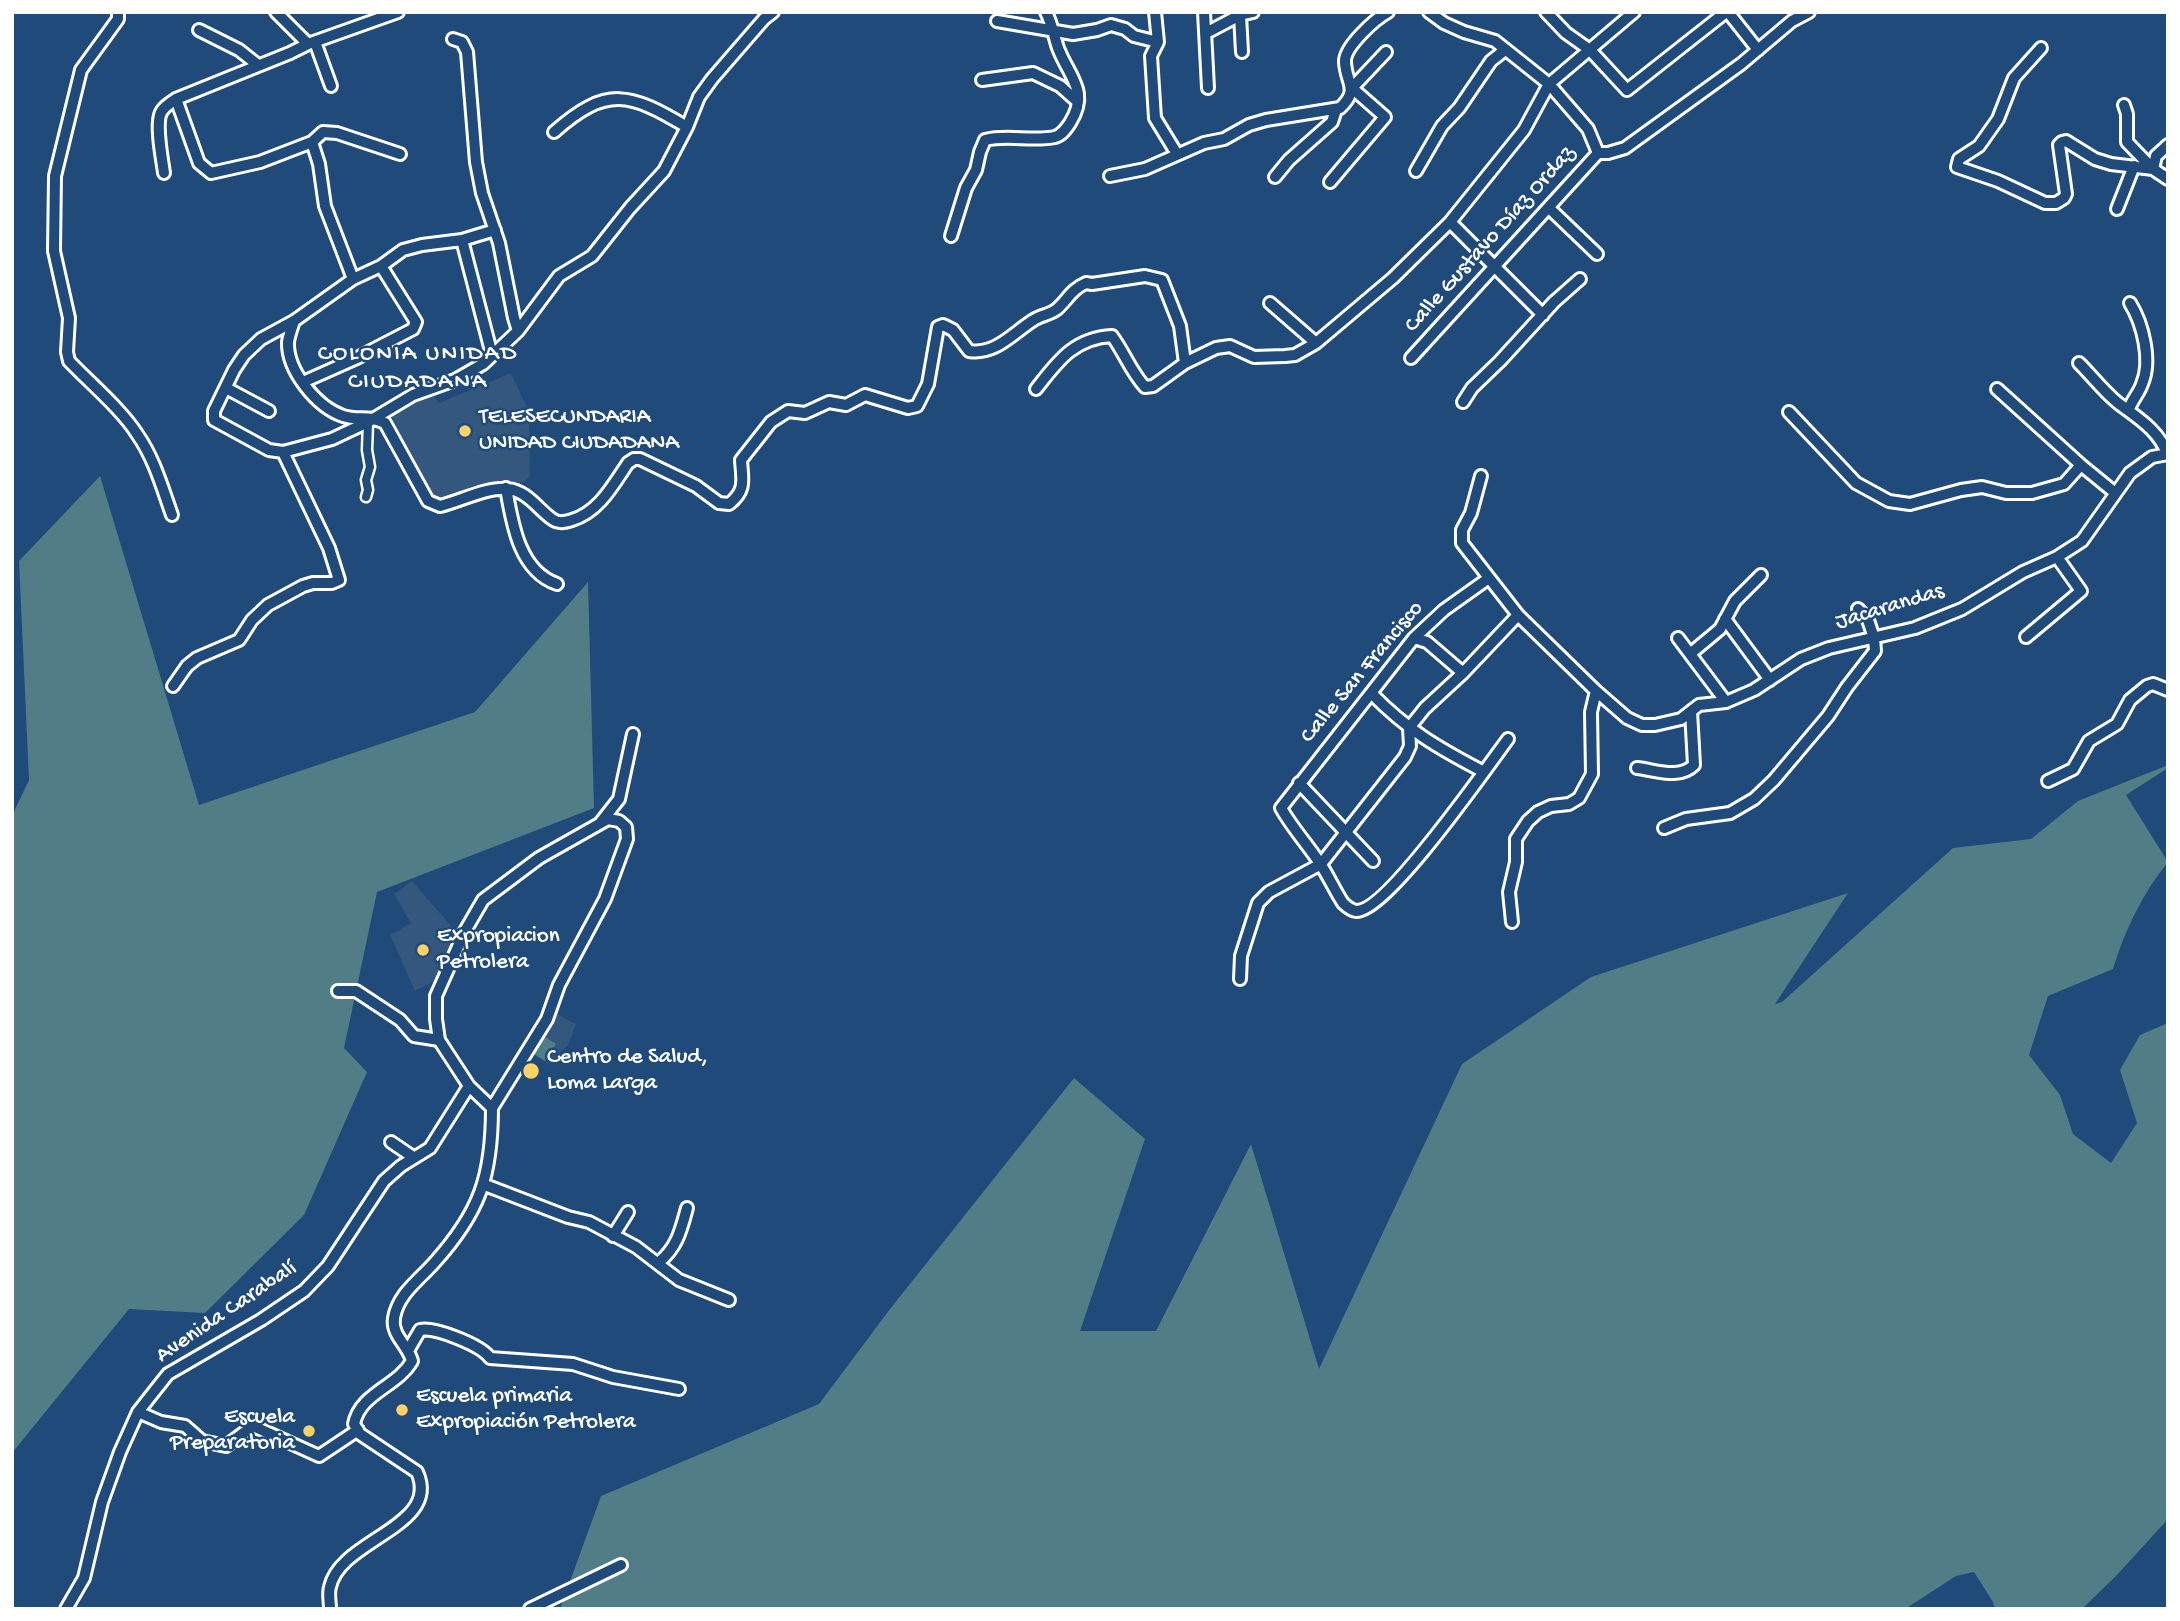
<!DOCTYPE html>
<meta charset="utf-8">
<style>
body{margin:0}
#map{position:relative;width:2180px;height:1621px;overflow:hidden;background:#1f4a7a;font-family:"Gochi Hand",sans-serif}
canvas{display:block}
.frame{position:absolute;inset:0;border:14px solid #fff;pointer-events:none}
</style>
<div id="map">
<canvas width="2180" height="1621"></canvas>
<div class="frame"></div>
</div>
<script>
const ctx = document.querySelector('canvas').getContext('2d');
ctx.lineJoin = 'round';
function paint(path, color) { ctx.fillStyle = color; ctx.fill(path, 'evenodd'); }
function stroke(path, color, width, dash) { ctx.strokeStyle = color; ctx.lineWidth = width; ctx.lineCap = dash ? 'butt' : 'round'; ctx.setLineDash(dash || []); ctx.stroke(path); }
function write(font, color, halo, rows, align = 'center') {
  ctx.font = font + ' "Gochi Hand",sans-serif'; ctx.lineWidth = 5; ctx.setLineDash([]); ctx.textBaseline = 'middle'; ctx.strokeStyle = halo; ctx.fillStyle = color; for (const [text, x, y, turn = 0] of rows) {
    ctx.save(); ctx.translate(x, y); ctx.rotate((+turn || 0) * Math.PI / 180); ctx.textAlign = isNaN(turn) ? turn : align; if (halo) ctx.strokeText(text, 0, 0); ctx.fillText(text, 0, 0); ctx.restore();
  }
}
const built = new Path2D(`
 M511,373L529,412L530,477L524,482L493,485L448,497L433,499L391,415L433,394L439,403Z
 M412,881L458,934L441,964L440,978L415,991L390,935L411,923L394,894Z
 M555,1013L576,1024L568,1045L549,1064L529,1052Z`);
const green = new Path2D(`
 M100,476L199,805L475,712L588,582L594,808L377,892L344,1048L367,1072L304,1215L205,1313L129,1309L12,1453V816L29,780L19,561Z
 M2168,765V768L2126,795L2168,862C2142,894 2125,930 2113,969L2048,996L2029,1055L2060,1095L2073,1134L2111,1163L2137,1123L2120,1070L2140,1035L2168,1023V1519L2116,1576L2082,1609H1995L1993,1602L1974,1572L1956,1576L1905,1609H560L601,1496L819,1404L890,1309L1074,1078L1145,1139L1080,1331H1156L1251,1144L1319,1369L1462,1064L1591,977L1848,893L1775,1004L1782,1002L1953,848L2031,839L2078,801Z
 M542,1035L556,1044L545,1061L531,1052Z`);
const pedestrian = new Path2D(`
 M366,497L368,490L366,480L370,467L367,450L368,422`);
const minor = new Path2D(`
 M118,12V19L81,70L55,176L54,251L69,318L67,352L69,361C90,383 122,410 137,434C154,458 162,487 172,515
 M276,12L308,44
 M1155,12L1158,42L1151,56L1155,118L1177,154
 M1204,12L1208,88
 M1429,12L1444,23L1464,32L1495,41L1549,84L1588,129L1598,153
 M1546,12L1566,33L1590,50L1627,90L1726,12
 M1728,12L1758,50
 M1240,15L1242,52
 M997,21L1073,34L1097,30L1111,25L1125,29L1134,36L1158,42
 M199,30L239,50L258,65
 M1206,33L1240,15L1253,12
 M453,39L462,42L467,52L476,162L482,193L499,243L514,318L518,331
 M315,42L331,86
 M2041,48L2014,78L1998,119L1979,146L1959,159L1957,167L1998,181L2045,203H2056L2064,198L2066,194L2059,145L2062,142L2066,141L2095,159L2111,164L2153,169
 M982,80L1033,73L1060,86L1078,102
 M176,99L199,163L211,173L260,162L312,142L319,164L325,206L353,279
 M2124,105L2127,114V142L2153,169L2168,179
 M554,132C607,85 630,93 687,127
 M312,142L323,132L337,133L400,154
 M2153,169L2156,156L2168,145
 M1416,171L1442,126L1459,108L1491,61L1505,50
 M164,173C162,158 156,129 160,115C162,108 170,103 176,99L290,53L308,44L398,12
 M1110,176L1145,169L1204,143L1224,139L1249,125L1266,120L1340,108C1360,89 1346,84 1345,62C1344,47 1375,19 1388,12
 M1275,177L1289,160L1332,122L1336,110
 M1330,182L1385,117L1352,88L1386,52
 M1549,208L1597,254
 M2117,209L2134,166
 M1450,222L1543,315
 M495,230L462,240L422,245L403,250L381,266L353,279L294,321L261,339L244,355L234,370L214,411V420L269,450L283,452L332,439L368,422L413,395L455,380L483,364L518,331L559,276L592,256L630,208L664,171L687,127L699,97L712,79L764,19L773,12
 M951,236L966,188L976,170L980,152L985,140C1008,134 1032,142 1055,137C1062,135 1066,129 1070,123C1090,91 1069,77 1058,48C1054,36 1052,24 1046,12
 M462,240L492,355
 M1270,303L1316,343
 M294,321C292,327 289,335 288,342C287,371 317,407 343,416C358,421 369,415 385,423L428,501L440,506C458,502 489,486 508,489C527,491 538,509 552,519C559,524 565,522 572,520C599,512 613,485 628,463L634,459H640L696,486L719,503L729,504C747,490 742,479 741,460L771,422L788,411L805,413L829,402L846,405L865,395L908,408L917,406L928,384L938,327L943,325L953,330L969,351C995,355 1012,334 1032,321C1040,315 1050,315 1057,309C1068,299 1072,289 1086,283L1092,284L1145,276L1162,280L1180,326L1185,363
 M1411,358L1598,153H1608L1625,148L1741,64L1792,21L1809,12
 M2079,363C2092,376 2104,392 2118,403C2136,417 2159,430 2167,454
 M303,382L357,358L413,329L416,322L381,266
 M226,388L269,411
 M1036,389C1058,361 1074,338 1112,336C1124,352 1131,372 1145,387L1153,386L1185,363L1216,348L1230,346L1254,357L1285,356L1295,355L1316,343L1393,278L1450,222L1524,130L1549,84L1634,12
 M1997,389L2081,465L2114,492
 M1463,402L1472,388L1500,361L1554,302L1580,279
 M2129,409C2132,400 2139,393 2142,384C2152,361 2143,324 2130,303
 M1789,412L1856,483L1889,501L1910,504L1961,490L1982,487L2006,493H2032L2064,484L2081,465
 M1481,476L1471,513L1462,530V543L1518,615L1596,691L1627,718L1642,725H1655L1681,719L1699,705L1726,702L1754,690L1801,659L1829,648L1915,628L1962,609L2023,572L2057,557L2082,541L2130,473L2152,457L2168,454
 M506,488C512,523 519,571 557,584
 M1489,578L1444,610L1414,638L1281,808C1292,828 1309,846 1321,865C1329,877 1335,891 1343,903C1346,906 1351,910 1356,911C1386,913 1487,767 1508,739
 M1725,619L1770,680
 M2026,637L2081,591L2057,557
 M1414,638L1427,642L1463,673
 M1678,638L1726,702
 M1690,654L1720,629L1735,601L1761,575
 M173,686L187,666L197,658L239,640L252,620L268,605L303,586L313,583H332L339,580L329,548L283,452
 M1371,693C1407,730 1438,748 1484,772
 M1637,768C1656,770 1679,780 1694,765L1691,711
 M2048,781L2073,769L2089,741L2117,724L2130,700L2147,686L2153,684L2168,690
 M1299,783L1373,861
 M601,822L619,799L633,734
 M1664,828L1686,819L1730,813L1754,799L1774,780L1828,716L1847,687L1875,651L1874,638L1868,620L1858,609
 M1512,922L1509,892L1516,862V839L1528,821L1538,812L1551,806L1569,804L1579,798L1592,774L1591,712L1596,691
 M1240,979L1241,956L1258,903L1269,892L1321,864L1405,757L1410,746L1409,728L1425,708L1463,673L1518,615
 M338,991H356L400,1020L414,1036L439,1040L469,1086L492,1108
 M439,1040L436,1019V996L465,931L483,900L539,858L608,819L619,821L626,827L627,839L605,899L559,985L547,1019L492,1108
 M391,1142L413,1157
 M485,1185L568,1217L589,1222L636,1247L679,1280L729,1300
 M613,1236L628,1212
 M658,1263C677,1248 681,1230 687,1208
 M409,1349L420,1330C435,1327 481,1345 490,1358L573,1364L613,1377L679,1389
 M138,1412L161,1422L185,1426L202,1441L226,1446L253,1426L319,1456L358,1430
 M66,1609L84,1578L102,1502L120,1452L138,1412L149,1398L168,1374L261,1320L304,1291L328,1266L384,1181L401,1166L430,1148L469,1086
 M330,1609C330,1602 328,1593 330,1587C340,1539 442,1527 417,1472L360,1434L354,1424C360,1393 397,1387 412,1361C408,1345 391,1335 394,1318C398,1294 419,1280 434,1263C480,1212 492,1176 492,1108
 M530,1609L621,1565`);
const markers = [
 [465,431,7,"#ffd166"],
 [423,950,7,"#ffd166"],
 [531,1071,9,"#ffd166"],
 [402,1410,7,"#ffd166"],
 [309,1431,7,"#ffd166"]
];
const streetNames = [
 ["Calle Gustavo Díaz Ordaz",1491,240,-48],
 ["Jacarandas",1890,608,-17],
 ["Calle San Francisco",1363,673,-50],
 ["Avenida Carabalí",227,1313,-34]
];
const poiNames = [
 ["TELESECUNDARIA",479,418],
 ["UNIDAD CIUDADANA",479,444],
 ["Expropiacion",437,937],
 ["Petrolera",437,963],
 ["Centro de Salud,",547,1058],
 ["Loma Larga",547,1084],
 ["Escuela primaria",416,1397],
 ["Expropiación Petrolera",416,1423],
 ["Escuela",295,1418,"right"],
 ["Preparatoria",295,1444,"right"]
];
const neighbourhoodNames = [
 ["COLONIA UNIDAD",418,355],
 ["CIUDADANA",418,383]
];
paint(built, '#33577d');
paint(green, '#517d86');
stroke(pedestrian, '#fff', 13);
stroke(minor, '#fff', 16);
stroke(pedestrian, '#1f4a7a', 8);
stroke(minor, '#1f4a7a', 10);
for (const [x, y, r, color] of markers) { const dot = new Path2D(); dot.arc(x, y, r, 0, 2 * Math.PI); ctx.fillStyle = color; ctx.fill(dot); stroke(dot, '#1f4a7a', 2.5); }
write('23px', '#fff', '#1f4a7a', streetNames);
write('23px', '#fff', '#1f4a7a', poiNames, 'left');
ctx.letterSpacing = '2px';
write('24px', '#fff', '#1f4a7a', neighbourhoodNames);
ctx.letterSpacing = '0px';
</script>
